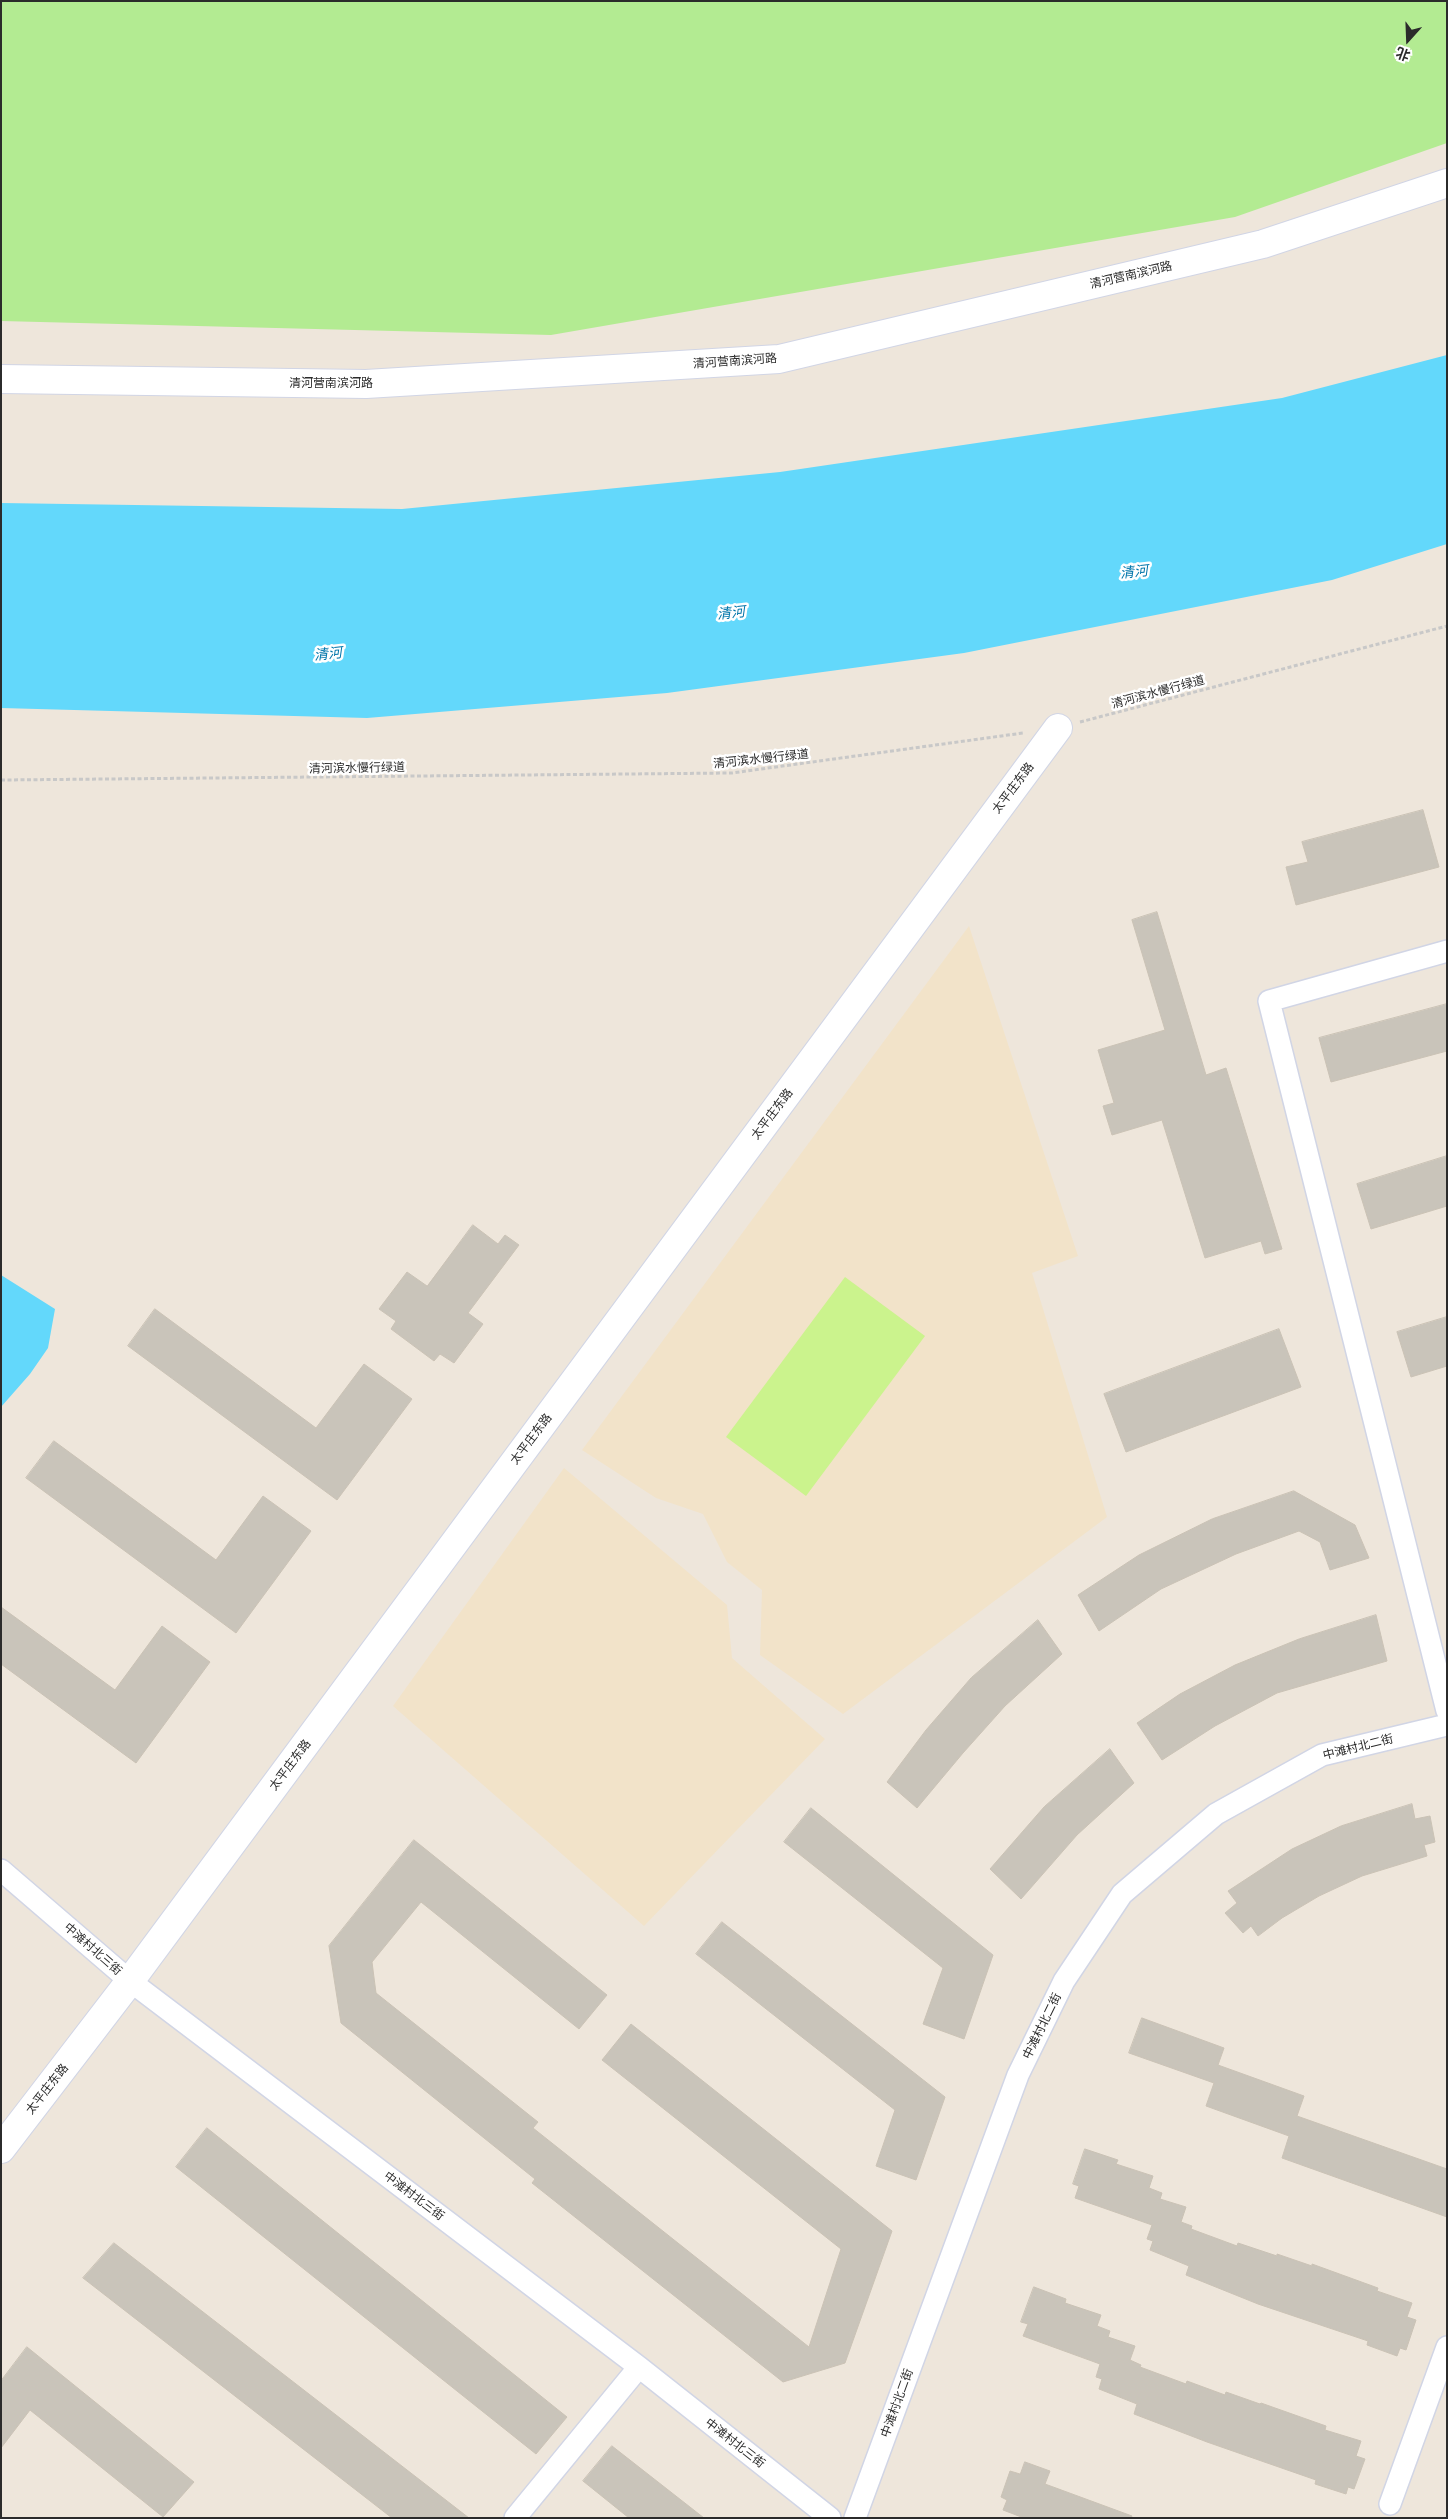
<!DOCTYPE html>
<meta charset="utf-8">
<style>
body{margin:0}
#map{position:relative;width:1448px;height:2519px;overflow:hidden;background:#eee6db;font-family:Lato,"Noto Sans SC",sans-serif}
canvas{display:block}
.frame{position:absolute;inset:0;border:2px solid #2b2b2b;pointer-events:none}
.north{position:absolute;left:1383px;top:15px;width:50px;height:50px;-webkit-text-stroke:4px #fff;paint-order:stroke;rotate:200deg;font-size:14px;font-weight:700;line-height:20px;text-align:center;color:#2b2b2b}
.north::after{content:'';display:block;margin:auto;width:18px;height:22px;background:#2b2b2b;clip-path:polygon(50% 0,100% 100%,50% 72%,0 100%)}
</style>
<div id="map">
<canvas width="1448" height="2519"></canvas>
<div class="frame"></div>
<div class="north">北</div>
</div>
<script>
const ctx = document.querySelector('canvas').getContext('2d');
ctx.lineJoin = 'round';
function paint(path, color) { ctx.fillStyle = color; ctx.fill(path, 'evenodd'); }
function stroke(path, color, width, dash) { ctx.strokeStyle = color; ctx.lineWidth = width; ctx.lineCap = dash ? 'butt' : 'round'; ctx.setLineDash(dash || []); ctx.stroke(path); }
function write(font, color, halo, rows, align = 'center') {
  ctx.font = font + ' Lato,"Noto Sans SC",sans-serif'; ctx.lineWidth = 5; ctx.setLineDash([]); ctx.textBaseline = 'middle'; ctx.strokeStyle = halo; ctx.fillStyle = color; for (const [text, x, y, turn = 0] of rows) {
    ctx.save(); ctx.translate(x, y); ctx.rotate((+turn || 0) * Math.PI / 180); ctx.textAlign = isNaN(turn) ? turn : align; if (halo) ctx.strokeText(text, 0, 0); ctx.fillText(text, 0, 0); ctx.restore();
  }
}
const education = new Path2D(`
 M969,926L1078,1256L1032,1273L1107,1517L843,1714L760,1655L762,1590L727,1562L703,1514L656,1498L582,1450Z
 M564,1468L727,1605L732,1658L825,1739L644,1926L393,1706Z`);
const green = new Path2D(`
 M1,1H1447V143L1235,217L551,335L1,321Z`);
const pitch = new Path2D(`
 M845,1277L925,1336L806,1496L726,1437Z`);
const water = new Path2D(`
 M1447,355V544L1332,580L964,653L667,693L367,718L1,708V503L402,509L780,472L1282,398Z
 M1,1275L55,1309L48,1348L30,1374L1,1407Z`);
const building = new Path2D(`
 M1423,810L1439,867L1296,905L1286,867L1308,862L1302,842Z
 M1157,912L1206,1075L1226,1068L1282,1249L1265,1254L1261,1241L1205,1258L1162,1120L1112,1135L1103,1106L1114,1103L1098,1050L1165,1030L1132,920Z
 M1447,1004V1051L1331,1082L1319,1038Z
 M1447,1156V1206L1371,1229L1357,1184Z
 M473,1225L498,1244L505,1235L519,1245L468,1313L483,1324L454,1363L440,1354L434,1361L391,1329L396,1321L379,1309L407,1272L427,1286Z
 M155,1309L316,1428L364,1364L412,1399L337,1500L128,1346Z
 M1447,1317V1366L1411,1377L1397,1332Z
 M1279,1329L1301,1387L1126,1452L1104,1394Z
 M54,1441L216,1560L263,1496L311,1531L236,1633L26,1478Z
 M1294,1491L1355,1525L1369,1558L1330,1570L1320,1542L1299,1531L1236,1554L1161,1589L1099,1631L1078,1595L1139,1555L1212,1519Z
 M1,1607L115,1690L162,1626L210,1662L136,1763L1,1664Z
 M1376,1615L1387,1661L1277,1693L1215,1726L1162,1760L1137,1723L1180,1694L1235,1665L1299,1639Z
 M1038,1620L1062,1654L1005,1706L963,1753L917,1808L887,1782L926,1730L971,1678Z
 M1110,1749L1134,1783L1077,1835L1021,1899L990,1869L1044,1807Z
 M1412,1804L1415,1819L1430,1816L1435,1842L1424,1845L1427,1856L1362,1876L1319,1896L1282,1918L1258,1936L1251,1926L1243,1933L1225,1913L1237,1903L1228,1891L1292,1849L1341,1826Z
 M811,1808L993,1955L964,2039L923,2024L943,1968L784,1842Z
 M414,1840L607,1995L579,2029L421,1902L372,1962L376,1993L538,2122L533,2128L809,2347L841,2249L602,2060L631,2024L892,2231L845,2363L783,2382L532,2183L535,2179L341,2023L329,1946Z
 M722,1922L945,2097L916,2180L876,2166L895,2110L696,1954Z
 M1142,2018L1224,2048L1218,2065L1304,2096L1297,2116L1447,2169V2217L1282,2158L1289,2136L1206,2106L1214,2083L1129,2053Z
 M207,2128L567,2417L536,2454L176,2167Z
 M1085,2149L1118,2160L1116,2164L1153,2176L1149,2188L1162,2193L1160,2199L1186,2207L1181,2222L1192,2226L1191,2229L1237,2246L1238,2243L1277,2256V2254L1312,2266V2264L1378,2288L1377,2291L1412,2303L1407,2317L1416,2320L1406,2350L1400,2348L1397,2356L1367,2345L1368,2341L1258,2304L1186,2275L1189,2266L1150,2250L1153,2241L1147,2239L1152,2225L1075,2198L1079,2186L1073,2184Z
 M114,2243L469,2518H392L83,2278Z
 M1034,2287L1066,2299L1065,2303L1101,2315L1097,2326L1110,2331L1108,2337L1135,2346L1130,2360L1141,2365L1140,2367L1186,2384L1187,2381L1225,2395L1226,2392L1260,2404L1261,2403L1326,2426L1325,2430L1361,2441L1356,2456L1365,2459L1354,2489L1348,2487L1346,2494L1315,2484L1316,2480L1207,2442L1134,2414L1137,2404L1099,2389L1102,2379L1096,2377L1100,2364L1023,2336L1028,2324L1021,2322Z
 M27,2347L194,2482L163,2517L30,2410L1,2448V2381Z
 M612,2446L704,2518H629L583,2481Z
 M1025,2462L1050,2471L1045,2484L1132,2516L1131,2518H1024L1003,2510L1007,2500L1001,2497L1010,2471L1020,2474Z`);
const path = new Path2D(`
 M1080,722L1447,626
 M1,780L732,773L1023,733`);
const street = new Path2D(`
 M1447,951L1269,1001L1447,1711
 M1,1870L130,1981L639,2367L830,2518
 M1390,2504L1447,2347
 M515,2518L639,2367
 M855,2518L1018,2075L1064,1981L1122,1894L1216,1814L1322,1755L1447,1725`);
const secondary = new Path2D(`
 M1,379L366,384L779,359L1263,244L1447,183
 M1,2149L130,1981L1058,728`);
const streetNames = [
 ["清河营南滨河路",1131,275,-13],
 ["清河营南滨河路",735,361,-4],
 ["清河营南滨河路",331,383],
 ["清河滨水慢行绿道",1158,692,-15],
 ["清河滨水慢行绿道",761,759,-6],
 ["清河滨水慢行绿道",357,768,-1],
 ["太平庄东路",1013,788,-53],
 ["太平庄东路",772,1114,-53],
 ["太平庄东路",531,1439,-53],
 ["中滩村北二街",1358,1747,-14],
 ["太平庄东路",290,1765,-53],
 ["中滩村北三街",93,1949,41],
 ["中滩村北二街",1042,2026,-64],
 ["太平庄东路",47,2089,-52],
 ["中滩村北三街",414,2196,37],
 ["中滩村北二街",897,2403,-70],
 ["中滩村北三街",735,2443,38]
];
const waterNames = [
 ["清河",1134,572,-6],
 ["清河",731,613,-6],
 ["清河",328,654,-6]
];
paint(education, '#f2e3c9');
paint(green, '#b3eb92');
paint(pitch, '#cbf38d');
paint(water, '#63d8fb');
paint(building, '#c9c4ba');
stroke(building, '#cac2b5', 1);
stroke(street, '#d1d5e5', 24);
stroke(secondary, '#d1d5e5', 30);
stroke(path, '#c8c8c8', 3, [4, 2.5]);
stroke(street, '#fff', 21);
stroke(secondary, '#fff', 28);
write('12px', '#2b2b2b', '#fff', streetNames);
write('italic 14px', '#0075aa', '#fff', waterNames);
</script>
